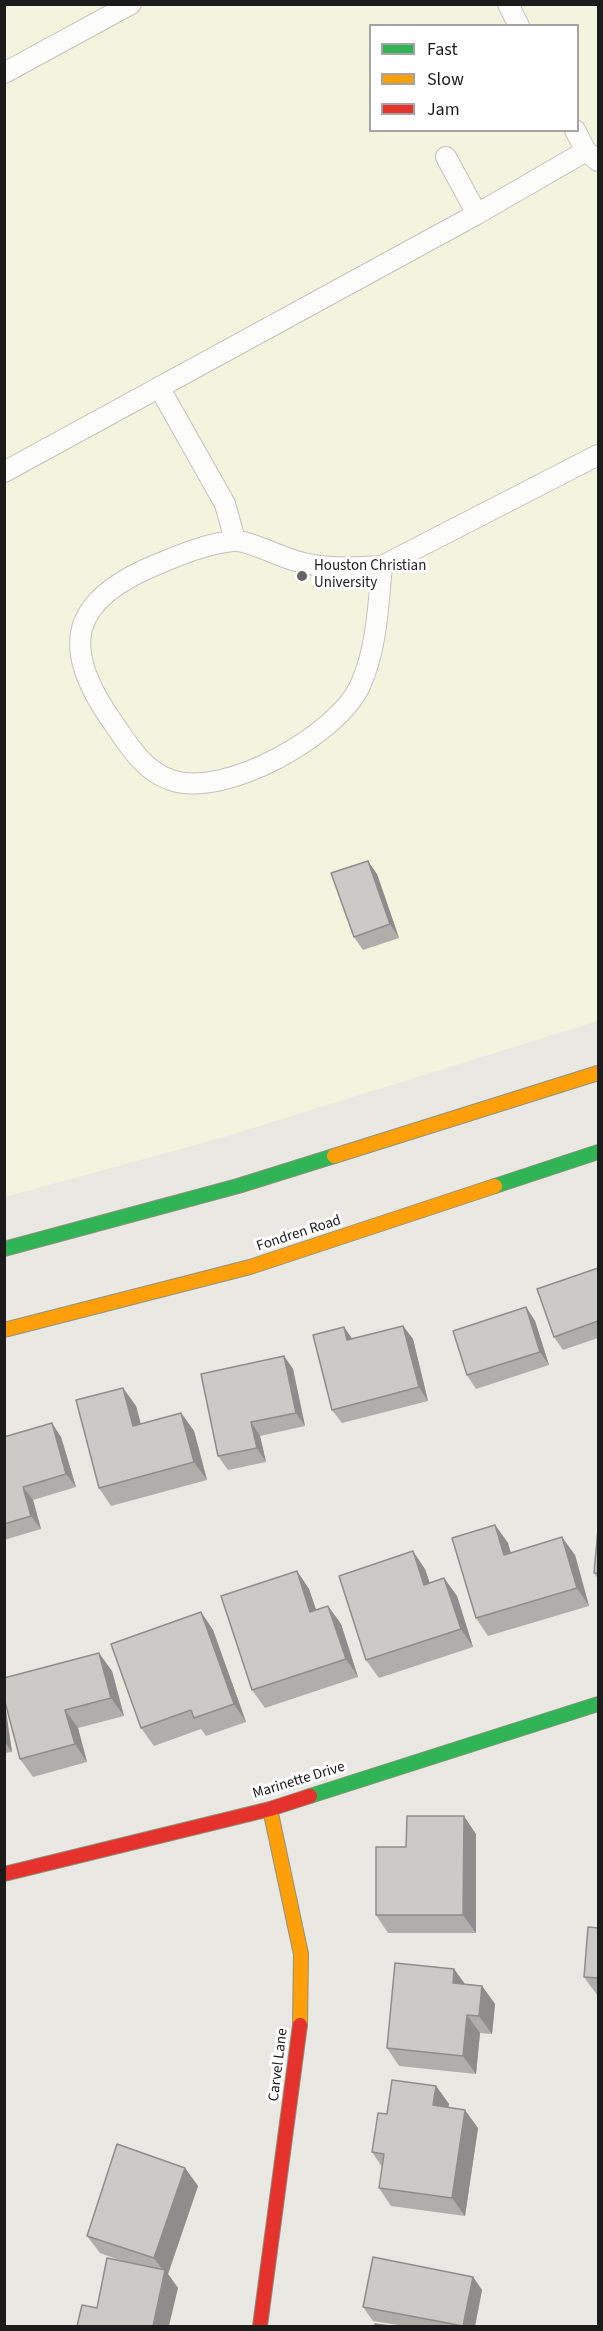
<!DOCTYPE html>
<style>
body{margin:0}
#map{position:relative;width:603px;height:2331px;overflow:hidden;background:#e9e8e3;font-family:"Source Sans 3",sans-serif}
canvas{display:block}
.frame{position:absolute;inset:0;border:6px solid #1b1b1b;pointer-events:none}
.legend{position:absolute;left:369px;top:24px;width:210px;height:108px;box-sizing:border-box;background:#fff;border:2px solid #a4a4a4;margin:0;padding:8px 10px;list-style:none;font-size:18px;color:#1b1b1b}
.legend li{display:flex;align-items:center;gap:12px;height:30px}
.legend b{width:30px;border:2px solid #a4a4a4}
</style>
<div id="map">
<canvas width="603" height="2331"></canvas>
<div class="frame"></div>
<ul class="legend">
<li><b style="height:8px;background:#30b455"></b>Fast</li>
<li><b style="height:8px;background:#ff9f0a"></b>Slow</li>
<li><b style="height:8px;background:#e5322d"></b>Jam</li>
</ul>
</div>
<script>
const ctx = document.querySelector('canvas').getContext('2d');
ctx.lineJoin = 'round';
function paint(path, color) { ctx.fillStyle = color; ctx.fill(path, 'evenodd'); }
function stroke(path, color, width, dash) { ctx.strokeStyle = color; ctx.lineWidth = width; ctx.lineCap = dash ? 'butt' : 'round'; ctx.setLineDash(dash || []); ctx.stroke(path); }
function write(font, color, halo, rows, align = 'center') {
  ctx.font = font + ' "Source Sans 3",sans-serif'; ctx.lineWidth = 6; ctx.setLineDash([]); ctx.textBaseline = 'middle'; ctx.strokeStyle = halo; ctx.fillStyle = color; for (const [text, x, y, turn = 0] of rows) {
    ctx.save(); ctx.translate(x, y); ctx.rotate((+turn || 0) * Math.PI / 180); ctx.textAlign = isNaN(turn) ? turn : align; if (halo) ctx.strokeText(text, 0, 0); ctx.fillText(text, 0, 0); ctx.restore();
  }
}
const education = new Path2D(`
 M5,5H598V1021L221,1138L5,1197ZM370,26H578V130H370Z`);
const lane = new Path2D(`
 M508,4L519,26
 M4,73L131,4
 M575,130L586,151L598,161
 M446,157L477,214
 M159,387L225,504L235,540
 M4,472L477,214L586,151
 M382,566C378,607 377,648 360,686C337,735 225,799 171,780C144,771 129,746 114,724C59,647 69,600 158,564C182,554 206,544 232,541C246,539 280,557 296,561C324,569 353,568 382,566L598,455`);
const fast = new Path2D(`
 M495,1186L598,1152
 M4,1249L238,1186L334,1156
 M310,1796L598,1704`);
const slow = new Path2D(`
 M334,1156L598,1073
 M4,1330L250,1267L495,1186
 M270,1809L301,1954L300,2025`);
const jam = new Path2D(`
 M4,1874L270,1809L310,1796
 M260,2326L300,2025`);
const wall = new Path2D(`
 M377,874L399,938L363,950L354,937Z
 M598,1268V1338L563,1350L554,1337Z
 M526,1307L535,1321L549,1365L476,1389L467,1375Z
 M403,1326L413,1339L428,1401L342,1423L332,1410L344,1327L352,1339Z
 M284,1356L293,1369L305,1426L260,1436L266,1462L228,1470L218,1456Z
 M123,1388L136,1406L141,1424L181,1413L194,1431L207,1480L111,1506L99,1488Z
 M4,1437H61L76,1487L33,1500L41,1529L4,1540Z
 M495,1525L508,1543L511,1553L575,1555L589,1606L488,1636L476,1618Z
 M598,1529V1579L594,1573Z
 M425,1569L430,1583L444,1578L457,1596L473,1647L379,1678L366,1660Z
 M297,1571L309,1589L316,1610L328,1606L341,1624L358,1677L265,1708L252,1690Z
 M201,1612L213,1630L246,1722L206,1736L201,1729L154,1746L141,1728Z
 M112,1671L124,1716L78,1728L87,1762L33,1777L20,1759L4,1698Z
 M4,1702L12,1752L4,1753Z
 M476,1834V1933H388L376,1915L406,1847Z
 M598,1928V1995H597L584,1977Z
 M454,1969L465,1984L482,1986L495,2004L492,2034L480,2033L476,2074L399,2066L387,2048Z
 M436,2086L449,2104L448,2107L478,2128L465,2216L391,2206L379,2188L382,2167L372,2152L387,2114Z
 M185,2168L198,2186L168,2274L178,2288L97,2308L122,2261L100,2253L87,2236Z
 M473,2277L482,2290L475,2326H404L373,2321L363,2307Z`);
const shadedWall = new Path2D(`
 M368,861L377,874L399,938L390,924Z
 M526,1307L535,1321L549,1365L540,1352Z
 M403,1326L413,1339L428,1401L419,1387Z
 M344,1327L353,1340H347Z
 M284,1356L293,1369L305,1426L296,1413Z
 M123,1388L136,1406L146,1444L133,1426Z
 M181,1413L194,1431L207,1480L194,1462Z
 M251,1422L260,1436L266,1462L257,1448Z
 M52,1423L61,1437L76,1487L66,1474Z
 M23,1487L33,1500L41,1529L31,1516Z
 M495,1525L508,1543L516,1573L504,1555Z
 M562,1537L575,1555L589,1606L577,1588Z
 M413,1551L425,1569L436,1603L424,1585Z
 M297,1571L309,1589L323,1630L310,1612Z
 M444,1578L457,1596L473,1647L461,1629Z
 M328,1606L341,1624L358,1677L346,1659Z
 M201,1612L213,1630L246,1722L234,1704Z
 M99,1653L112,1671L124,1716L111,1698Z
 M4,1702L5,1703L12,1752L4,1741Z
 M65,1710L78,1728L87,1762L75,1744Z
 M464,1816L476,1834V1933L463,1915Z
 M454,1969L467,1987L453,1983Z
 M482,1986L495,2004L492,2034L479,2016Z
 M467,2015L480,2033L476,2074L463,2056Z
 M436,2086L449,2104L446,2123L433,2105Z
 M465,2110L478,2128L465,2216L452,2198Z
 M185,2168L198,2186L168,2274L178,2288L169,2326H153L165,2273L154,2258Z
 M473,2277L482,2290L475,2326H463Z`);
const building = new Path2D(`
 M368,861L390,924L354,937L331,873Z
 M598,1268V1321L554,1337L537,1289Z
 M526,1307L540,1352L467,1375L453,1331Z
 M403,1326L419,1387L332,1410L313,1335L344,1327L347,1340Z
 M284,1356L296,1413L251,1422L257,1448L218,1456L201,1374Z
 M123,1388L133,1426L181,1413L194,1462L99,1488L76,1400Z
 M52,1423L66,1474L23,1487L31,1516L4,1524V1437Z
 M495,1525L504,1555L562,1537L577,1588L476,1618L452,1538Z
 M598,1529V1573H594Z
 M413,1551L424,1585L444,1578L461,1629L366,1660L339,1576Z
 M297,1571L310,1612L328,1606L346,1659L252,1690L221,1596Z
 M201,1612L234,1704L194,1718L191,1710L141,1728L111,1644Z
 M99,1653L111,1698L65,1710L75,1744L20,1759L4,1698V1678Z
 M407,1816H464L463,1915H376V1847H406Z
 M588,1927L598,1928V1978L584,1977Z
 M395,1963L454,1969L453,1983L482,1986L479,2016L467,2015L463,2056L387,2048Z
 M392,2080L436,2086L433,2105L465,2110L452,2198L379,2188L384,2154L372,2152L378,2113L387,2114Z
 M117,2144L185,2168L154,2258L87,2236Z
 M373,2257L473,2277L463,2326L363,2307Z
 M107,2258L165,2270L153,2326H77L82,2305L97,2308Z
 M375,2324L390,2326H375Z`);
const markers = [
 [302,576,6,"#636361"]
];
const poiNames = [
 ["Houston Christian",314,567],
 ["University",314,584]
];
const streetNames = [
 ["Fondren Road",299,1234,-18],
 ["Marinette Drive",299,1781,-17],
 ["Carvel Lane",279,2065,-83]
];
paint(education, '#f2f4dd');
stroke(lane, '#c2c2bf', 22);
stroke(fast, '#8e927c', 16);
stroke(slow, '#8e927c', 16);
stroke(jam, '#8e927c', 16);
stroke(lane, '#fcfcfb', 20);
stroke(fast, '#30b455', 14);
stroke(slow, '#ff9f0a', 14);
stroke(jam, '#e5322d', 14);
paint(wall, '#afaeaa');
paint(shadedWall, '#8f8d8b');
paint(building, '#cccac6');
stroke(building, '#8f8d8b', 1.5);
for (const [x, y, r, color] of markers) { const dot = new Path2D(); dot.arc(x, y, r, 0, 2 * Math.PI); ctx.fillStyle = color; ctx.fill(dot); stroke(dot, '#fff', 2); }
write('15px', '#1b1b1b', '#fff', poiNames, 'left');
write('15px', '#1b1b1b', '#fff', streetNames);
</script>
